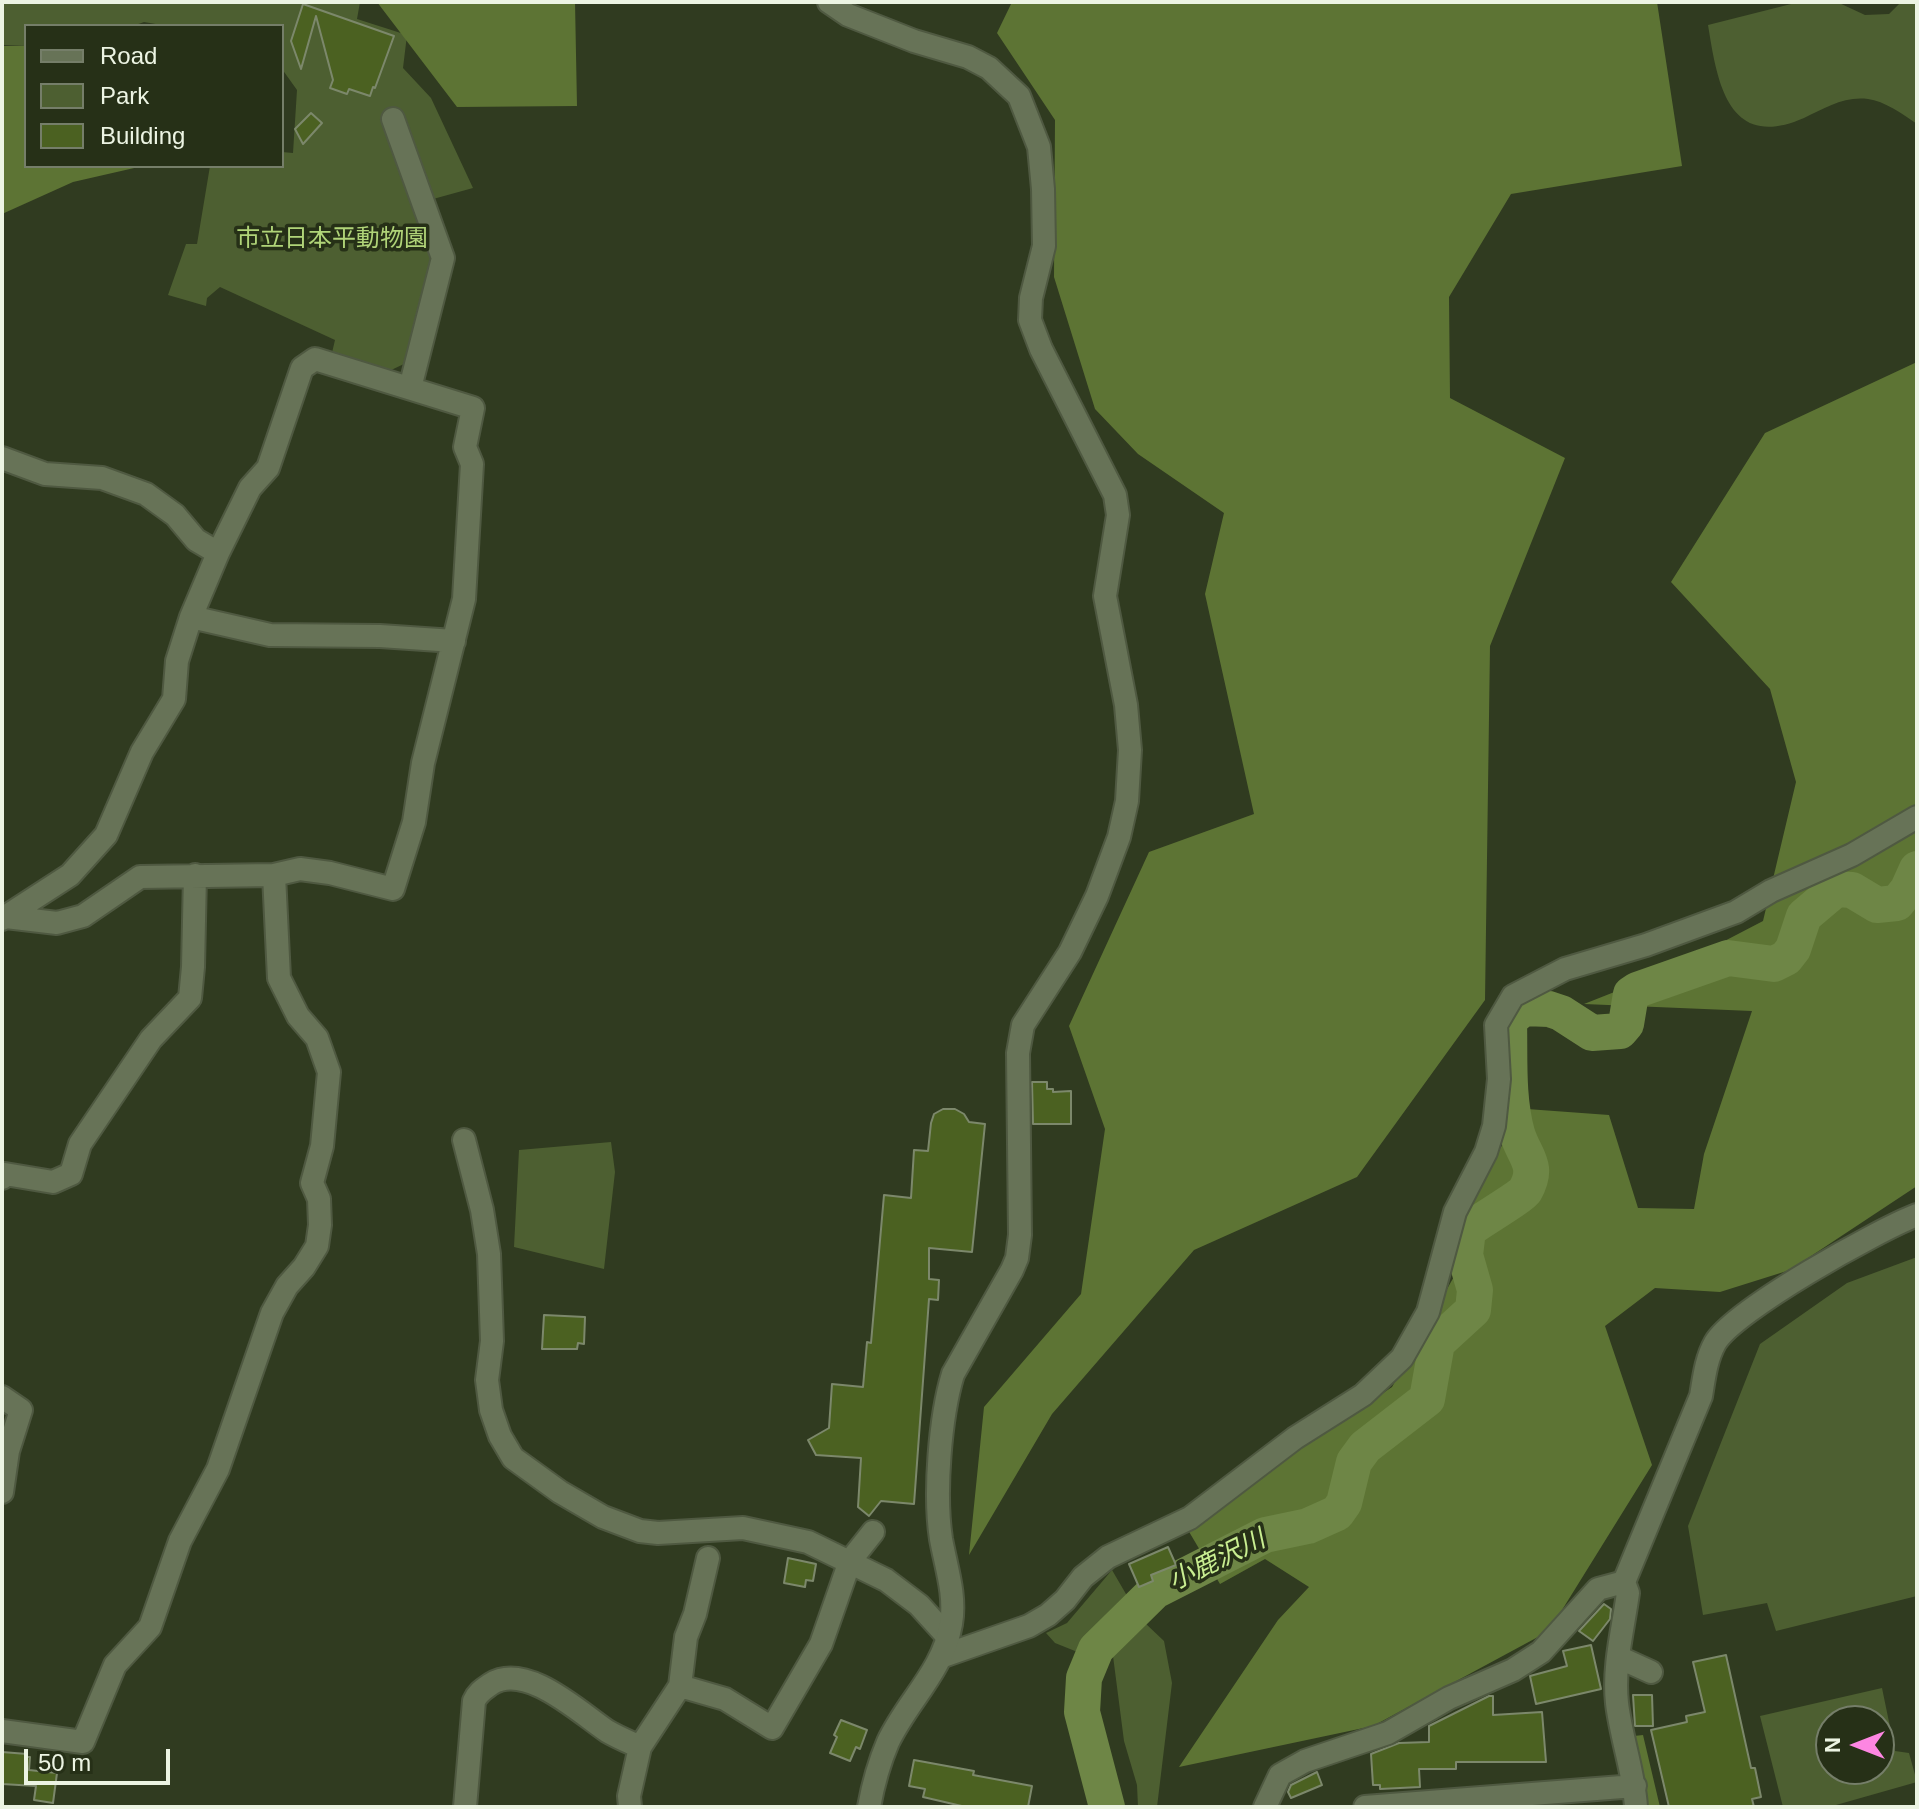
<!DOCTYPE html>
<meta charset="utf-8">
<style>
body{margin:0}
#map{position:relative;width:1919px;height:1809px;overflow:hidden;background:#303b20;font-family:Arial,sans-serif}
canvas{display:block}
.frame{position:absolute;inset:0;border:4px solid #ecf4e3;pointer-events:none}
.legend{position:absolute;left:24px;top:24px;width:260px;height:144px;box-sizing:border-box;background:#263017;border:2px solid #757e69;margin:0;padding:10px 14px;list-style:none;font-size:24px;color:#ecf4e3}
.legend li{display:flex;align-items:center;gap:16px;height:40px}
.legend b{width:40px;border:2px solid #757e69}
.north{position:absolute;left:1815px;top:1705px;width:80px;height:80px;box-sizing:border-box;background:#263017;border:2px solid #757e69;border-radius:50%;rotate:270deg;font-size:22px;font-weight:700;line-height:32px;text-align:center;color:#ecf4e3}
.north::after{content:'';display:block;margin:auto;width:28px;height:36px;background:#fd86e2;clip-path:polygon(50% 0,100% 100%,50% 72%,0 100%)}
.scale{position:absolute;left:24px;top:1749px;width:146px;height:36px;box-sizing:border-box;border:4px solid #ecf4e3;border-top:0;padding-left:10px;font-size:24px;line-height:28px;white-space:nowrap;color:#ecf4e3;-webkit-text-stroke:6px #263017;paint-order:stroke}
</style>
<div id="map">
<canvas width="1919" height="1809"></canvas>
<div class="frame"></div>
<ul class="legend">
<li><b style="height:10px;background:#677357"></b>Road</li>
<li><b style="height:22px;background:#4d5f31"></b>Park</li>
<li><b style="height:22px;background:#4b6121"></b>Building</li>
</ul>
<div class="north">N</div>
<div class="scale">50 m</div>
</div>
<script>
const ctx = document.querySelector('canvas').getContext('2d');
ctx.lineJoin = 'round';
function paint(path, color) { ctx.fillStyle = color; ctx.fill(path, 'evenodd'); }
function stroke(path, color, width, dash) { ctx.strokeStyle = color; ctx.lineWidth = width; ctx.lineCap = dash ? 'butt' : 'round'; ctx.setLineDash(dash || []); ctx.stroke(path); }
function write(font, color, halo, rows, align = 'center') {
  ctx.font = font + ' Arial,"Noto Sans JP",sans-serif'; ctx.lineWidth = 7; ctx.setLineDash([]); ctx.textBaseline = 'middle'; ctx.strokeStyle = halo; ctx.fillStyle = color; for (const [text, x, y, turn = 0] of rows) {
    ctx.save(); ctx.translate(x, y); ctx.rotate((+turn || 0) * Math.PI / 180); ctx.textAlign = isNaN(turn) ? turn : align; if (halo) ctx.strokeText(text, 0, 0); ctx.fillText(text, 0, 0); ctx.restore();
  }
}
const green = new Path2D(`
 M2,2H360L357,19L407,35L403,68L431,98L473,188L415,204L430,252L431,277L406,363L387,372L331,357L335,340L220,287L207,298L206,306L168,295L186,244H197L210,166H282V152L293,153L297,90L282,69V26H167L144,22L133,26H26V46L2,45Z
 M1799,2H1837L1865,15L1889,14L1901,2H1917V124C1903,114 1884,101 1868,99C1844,96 1825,108 1804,118C1727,152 1717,80 1708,25Z
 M611,1142L615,1172L604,1269L514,1247L519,1150Z
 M1917,1257V1596L1776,1631L1767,1603L1703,1615L1688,1526L1760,1344L1847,1283Z
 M1112,1570L1133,1606L1085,1655L1055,1643L1046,1633L1067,1623Z
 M1145,1623L1164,1641L1172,1683L1157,1807H1138L1137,1785L1124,1741L1113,1656Z
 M1882,1688L1895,1751L1909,1753L1917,1782L1829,1807H1783L1760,1716ZM1879,1721V1769H1831V1721Z`);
const forest = new Path2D(`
 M377,2H575L577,106L457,107Z
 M1012,2H1657L1682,166L1511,194L1449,297L1450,398L1565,458L1490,646L1485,1000L1357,1177L1194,1250L1052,1414L969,1555L984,1407L1081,1294L1105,1129L1069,1026L1149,852L1254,814L1205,594L1224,513L1138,454L1095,409L1054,277L1055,120L997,33Z
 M2,46H26V166H143L73,182L2,214Z
 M1917,362V1186L1790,1270L1720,1292L1655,1288L1605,1326L1652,1465L1549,1631L1373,1726L1179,1767L1278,1620L1309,1587L1265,1559L1220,1584L1188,1530L1294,1453L1392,1387L1456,1273L1467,1209L1488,1166L1527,1109L1609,1115L1638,1208L1694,1209L1704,1154L1752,1011L1584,1004L1665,972L1763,921L1796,782L1770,689L1671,582L1765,433Z
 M1643,1735L1660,1807H1645L1644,1780L1634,1736Z`);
const river = new Path2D(`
 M1107,1807L1082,1712L1084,1678L1096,1649L1155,1591L1265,1535L1308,1526L1337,1513L1344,1503L1354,1462L1365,1447L1427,1399L1437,1343L1473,1310L1475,1290L1465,1255L1468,1230C1477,1223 1522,1196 1525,1191C1540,1165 1524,1157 1517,1133C1507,1097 1510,1057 1509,1020L1524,1008L1549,1009L1561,1013L1592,1033L1620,1031L1626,1024L1631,994L1637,990L1728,958L1774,964L1786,958L1793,949L1804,916L1836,889L1852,890L1877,905L1897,903L1908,889L1917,869`);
const building = new Path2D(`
 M303,4L394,36L375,88L373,87L370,96L349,89L347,94L330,88L333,80L316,16L301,69L291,41Z
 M311,113L322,123L303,144L295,129Z
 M1032,1082H1047V1089H1053V1092L1071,1091V1124H1033Z
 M943,1109H955L964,1114L969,1122L985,1124L972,1252L929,1248V1279L939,1280L938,1300L929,1299L914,1504L881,1501L869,1516L858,1507L861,1458L816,1455L808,1440L829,1428L832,1384L863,1387L867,1342L871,1343L884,1195L911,1198L914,1150L928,1151L931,1123L934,1114Z
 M544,1315L585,1317L584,1344L578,1343L577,1349H542Z
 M1168,1547L1176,1565L1151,1575L1153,1581L1139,1587L1129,1564Z
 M788,1558L816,1564L813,1581L806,1580L805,1587L784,1583Z
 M1604,1604L1611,1609L1610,1619L1593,1641L1579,1631Z
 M1591,1645L1601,1689L1536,1704L1530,1676L1567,1666L1563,1651Z
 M1726,1655L1751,1768H1755L1761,1797L1752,1799L1754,1807H1669L1651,1730L1687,1722L1686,1716L1705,1712L1693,1662Z
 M1633,1695H1652L1653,1726H1635Z
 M1489,1696H1493V1715L1542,1712L1546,1762H1456V1769H1419L1420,1787L1380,1789V1785H1373L1371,1754L1399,1743L1429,1742V1726Z
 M841,1720L867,1730L860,1749L856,1747L850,1761L830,1753L837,1737L834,1735Z
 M2,1752L27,1754L26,1757H30L29,1770L57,1773L53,1803L34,1800L36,1786L2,1784Z
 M914,1760L974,1771L973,1775L1032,1786L1028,1807H966L923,1797L925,1789L909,1786Z
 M1317,1772L1322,1785L1291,1798L1288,1792L1291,1785Z`);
const minor = new Path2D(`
 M393,119L443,258L410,388
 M2,458L45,474L102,478L146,494L175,515L196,540L218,553
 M191,617L270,635L380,636L454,641
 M2,919L70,875L106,835L142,752L174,699L177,661L191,617L218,553L250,488L268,468L302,368L315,359L473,408L465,447L472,464L464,599L423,763L414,822L393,889L330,873L300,869L274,875L140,877L83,916L57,923L6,917
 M464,1140L482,1210L489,1254L492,1341L487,1380L491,1410L500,1436L513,1458L560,1492L603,1517L640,1531L658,1533L743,1528L808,1542L886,1580L919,1605L948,1637
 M2,1178L5,1174L53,1182L71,1174L80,1144L151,1039L190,998L193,967L195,875
 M2,1397L21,1410L8,1451L2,1492
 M943,1656L1029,1626L1048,1615L1065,1600L1083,1577L1108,1557L1190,1518L1295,1438L1363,1395L1402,1358L1428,1312L1455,1212L1486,1152L1494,1126L1499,1079L1496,1025L1513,996L1565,969L1646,945L1736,912L1771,891L1852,855L1917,817
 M1618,1657L1651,1672
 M680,1686L725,1699L772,1728L821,1644L850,1561L873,1532
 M2,1731L83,1742L115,1665L150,1627L180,1541L218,1469L272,1313L287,1286L304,1267L317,1246L320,1225L319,1199L312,1183L322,1146L329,1072L317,1038L298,1016L279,978L274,875
 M465,1807L474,1701C478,1692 484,1689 491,1684C526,1662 579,1712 607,1731C617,1737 629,1742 640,1747
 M630,1807L629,1796L640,1747L680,1686L686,1637L695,1614L708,1558
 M1265,1807L1280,1775L1305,1761L1388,1733L1449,1698L1513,1670L1541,1652L1598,1589L1624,1582
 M1365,1807L1635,1786
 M1636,1807C1634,1772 1621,1738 1617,1703C1613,1667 1623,1629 1628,1593L1624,1582L1701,1396C1704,1378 1706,1359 1715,1343C1734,1310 1878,1230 1917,1215`);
const tertiary = new Path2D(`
 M829,2L848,15L914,41L968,57L989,68L1019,96L1039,147L1043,189L1044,246L1031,298L1030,320L1041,349L1115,495L1118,515L1105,596L1126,705L1130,750L1127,801L1119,837L1097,896L1070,952L1023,1025L1018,1053L1020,1235L1017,1258L1012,1270L953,1374C940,1417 934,1494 941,1539C946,1567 956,1595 951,1624C943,1671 908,1700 888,1742C879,1763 873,1785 869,1807`);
const parkNames = [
 ["市立日本平動物園",332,239]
];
const waterNames = [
 ["小鹿沢川",1217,1561,-26]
];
paint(green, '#4d5f31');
paint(forest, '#5d7434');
stroke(river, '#6e8646', 36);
paint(building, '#4b6121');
stroke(building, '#7c886b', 2);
stroke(minor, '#4f5941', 26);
stroke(tertiary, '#4f5941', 26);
stroke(minor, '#677357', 22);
stroke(tertiary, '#677357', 22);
write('24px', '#b0d478', '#263017', parkNames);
write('italic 26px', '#c9ee91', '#263017', waterNames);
</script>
